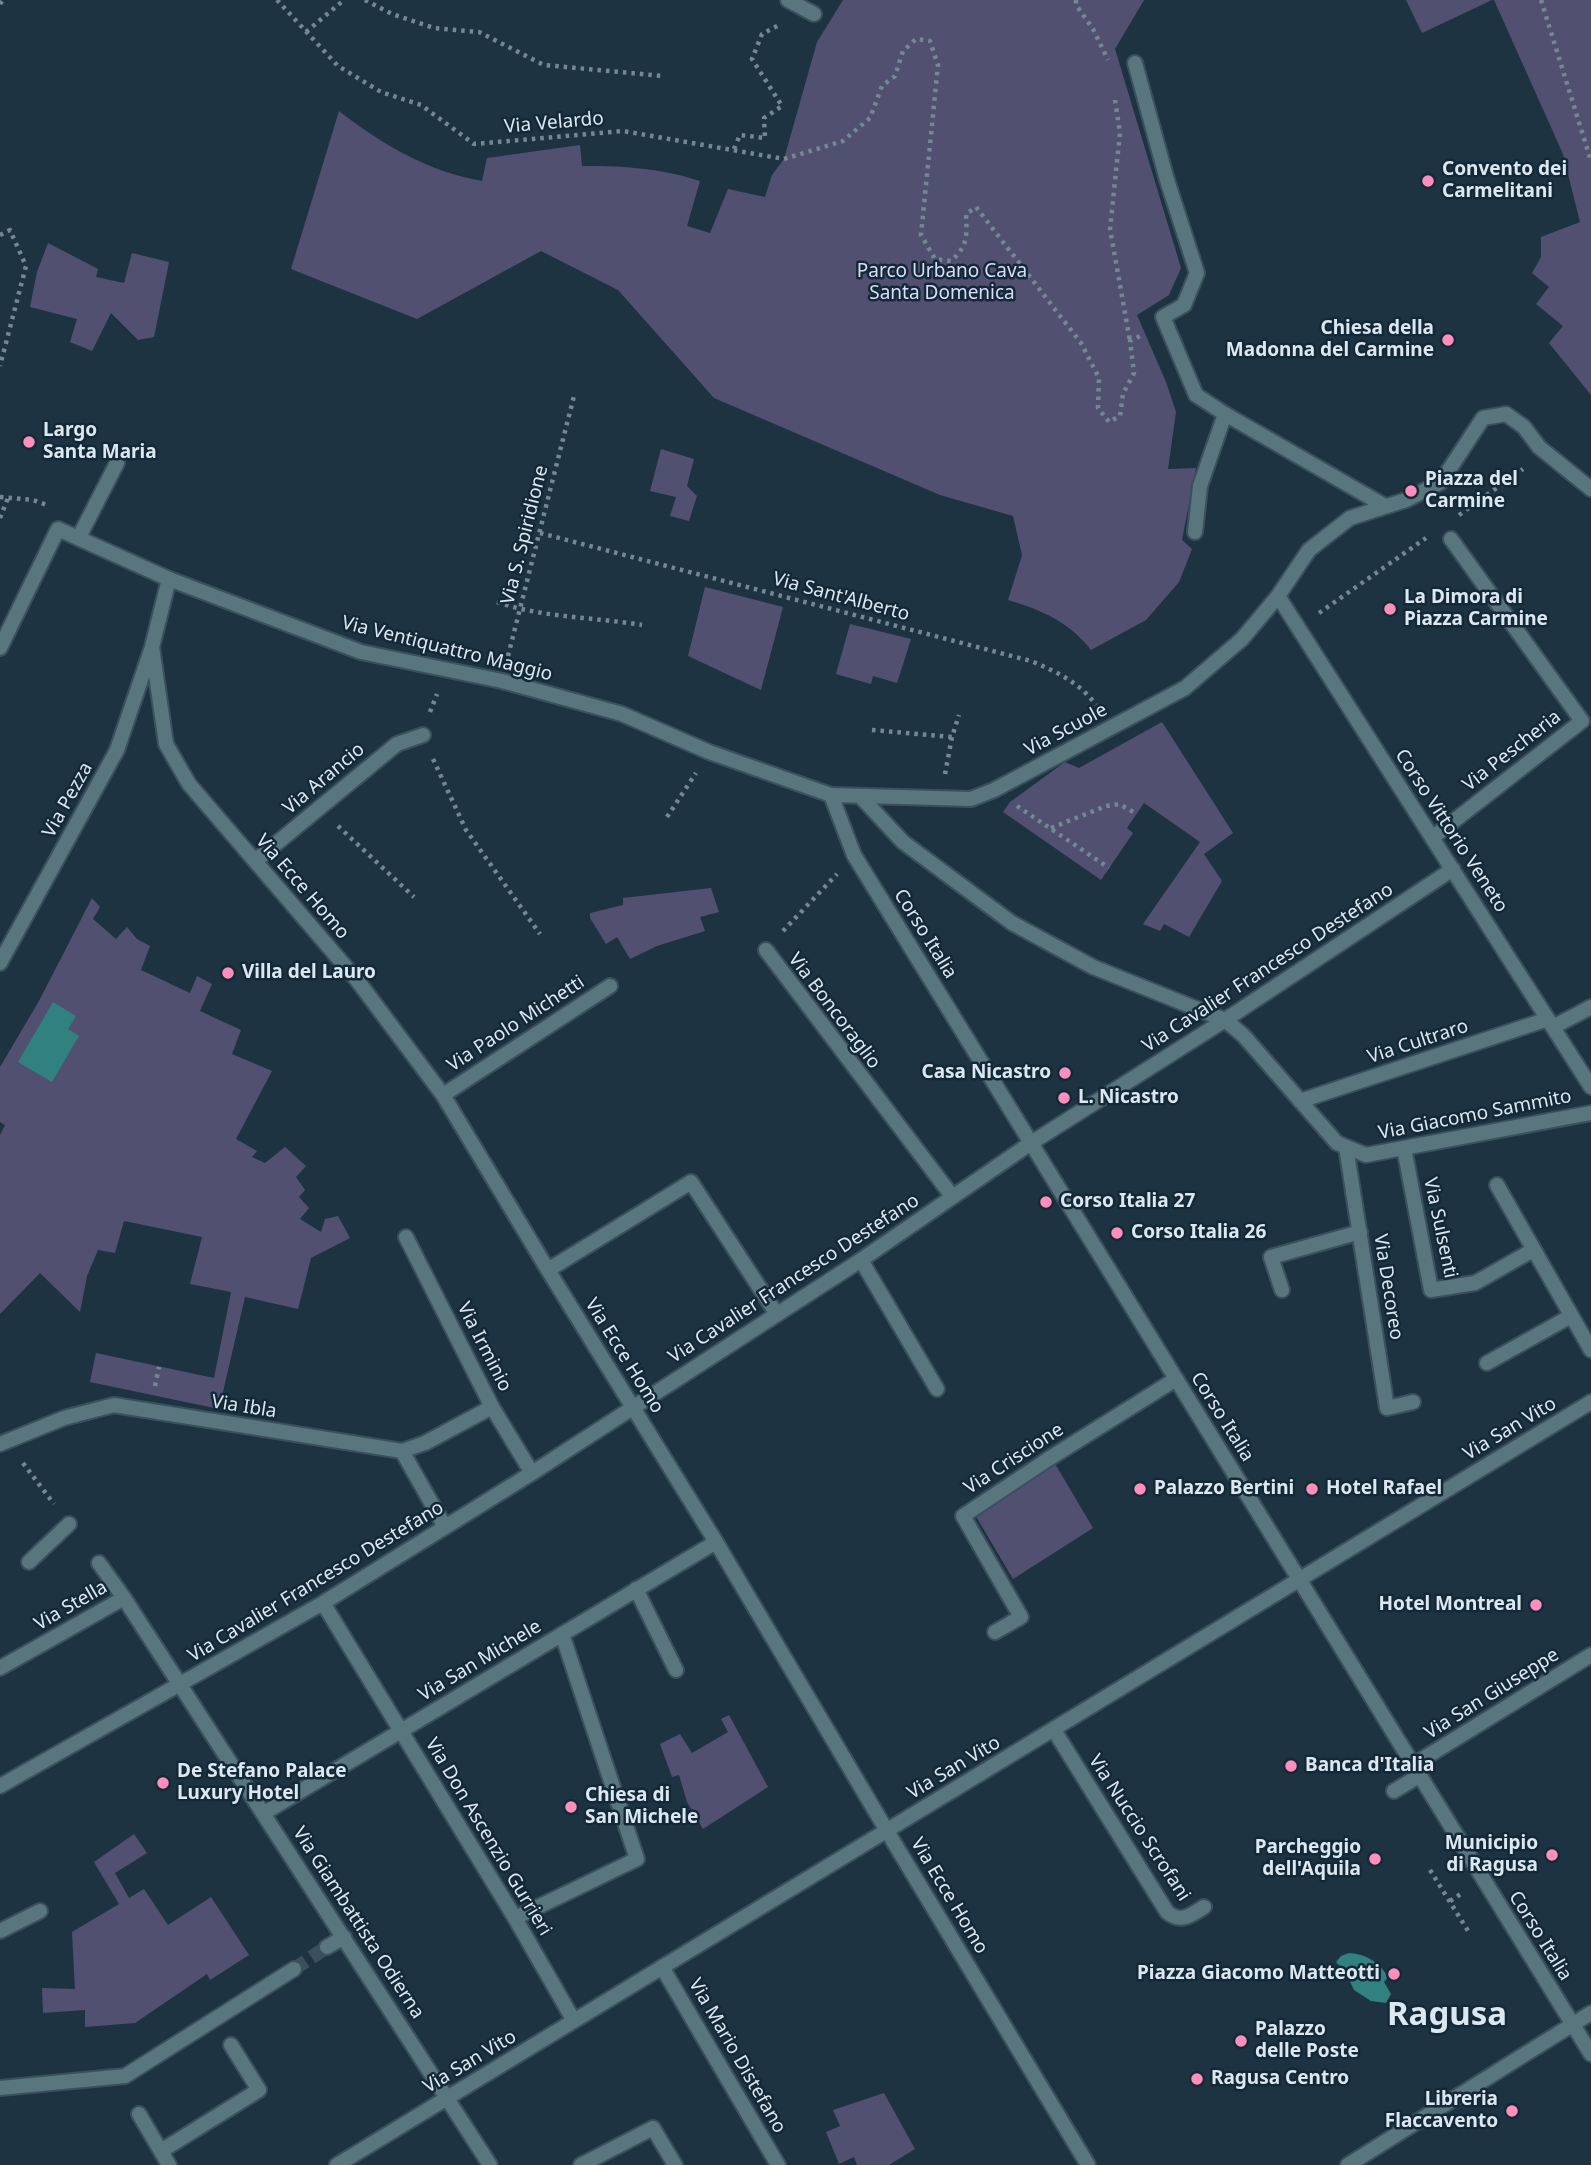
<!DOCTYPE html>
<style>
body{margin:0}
canvas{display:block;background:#1d3341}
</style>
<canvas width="1591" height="2165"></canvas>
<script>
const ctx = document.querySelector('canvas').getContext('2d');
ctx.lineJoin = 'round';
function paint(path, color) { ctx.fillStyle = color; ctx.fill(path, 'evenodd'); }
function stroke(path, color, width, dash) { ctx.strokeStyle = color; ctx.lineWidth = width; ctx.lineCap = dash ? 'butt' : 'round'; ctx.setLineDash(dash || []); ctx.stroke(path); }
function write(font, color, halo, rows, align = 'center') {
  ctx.font = font + ' "Noto Sans",sans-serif'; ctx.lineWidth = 5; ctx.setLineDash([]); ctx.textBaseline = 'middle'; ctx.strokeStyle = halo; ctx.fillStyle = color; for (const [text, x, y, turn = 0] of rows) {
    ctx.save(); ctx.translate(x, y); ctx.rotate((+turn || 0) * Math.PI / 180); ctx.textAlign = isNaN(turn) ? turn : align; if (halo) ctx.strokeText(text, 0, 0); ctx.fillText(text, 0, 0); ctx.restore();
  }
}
const green = new Path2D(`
 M843,0H1144L1115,49L1181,268L1169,295L1137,315L1166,382L1176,412L1168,469L1196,468L1182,540L1192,549L1179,582L1146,620L1091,650C1071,623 1040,609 1008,600L1022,555L1013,516L940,495L714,398L618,290L541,251L417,319L291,269L339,111C381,144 429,172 482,181L487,158L580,145L582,166C625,166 659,168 700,181L687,226L710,233L728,189L765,197L772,175L784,159L817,42Z
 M1406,0H1492L1422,33Z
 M1494,0H1591V395L1549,343L1563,326L1536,304L1549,287L1532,273L1541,257V237L1580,222L1563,154Z
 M48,243L98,269L96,277L124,283L132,253L169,262L154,337L138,340L111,313L92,351L70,342L77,319L30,307L37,272Z
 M661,449L694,459L687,486L697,496L689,521L670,516L676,497L650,491Z
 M705,587L783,607L761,690L688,656Z
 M850,624L911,639L897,683L873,676L871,684L836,674Z
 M1162,722L1233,833L1204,854L1222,881L1189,937L1164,924L1160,931L1143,924L1200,842L1144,803L1127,828L1133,833L1101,880L1003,812L1010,802L1065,762L1079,768Z
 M711,888L719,912L700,917L705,931L657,946L630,959L617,937L606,944L590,918V913L623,905V898Z
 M92,898L100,907L93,919L116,939L127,927L137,939L150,946L141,970L190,993L197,976L212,984L200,1011L241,1030L232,1054L272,1071L236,1139L257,1151L252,1157L265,1163L285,1147L306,1166L296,1177L305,1190L299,1197L309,1208L300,1219L321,1232L325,1219L338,1216L350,1238L311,1258L298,1309L245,1297L219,1409L90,1382L96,1353L214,1378L231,1292L190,1284L202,1237L124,1221L115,1253L98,1250L87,1276L80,1312L40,1273L0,1314V1135L5,1125L0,1122V1067L39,1001Z
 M1054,1462L1093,1528L1013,1579L974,1513Z
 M729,1715L768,1787L703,1829L687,1802L679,1775L672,1777L660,1744L680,1734L692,1753L728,1732L721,1719Z
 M134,1834L147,1853L115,1873L129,1898L144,1889L168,1925L211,1897L249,1955L210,1980L207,1974L135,2023L85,2027V2010L43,2013L42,1988L75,1989L72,1932L119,1904L94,1862Z
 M884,2093L915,2149L889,2165H857L854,2157L839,2164L826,2132L840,2126L833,2110Z`);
const water = new Path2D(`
 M53,1002L76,1016L68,1029L79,1036L52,1082L18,1062Z
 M1349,1953C1366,1954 1379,1962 1388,1977L1384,1982L1391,1994L1386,2003L1371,2001L1354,1990L1346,1973L1336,1962L1341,1956Z`);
const minorTunnel = new Path2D(`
 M294,1969L327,1947`);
const path = new Path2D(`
 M277,0L338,66L381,92L421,105L474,144L623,131L784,159L843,141L870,118L882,86L895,76L903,51L916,39L930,41L938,65L921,235L935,259L951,261C968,246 967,235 966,214L976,207L1081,343L1099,378L1098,408L1109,422L1120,416L1123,394L1134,373L1130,341L1144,334
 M365,0L392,14L434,28L479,32L544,65L663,76
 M1076,0V5L1093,29L1108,60
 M1541,0L1591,161
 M0,4L3,0
 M306,32L344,0
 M1115,100L1120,133L1110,229L1130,341
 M734,149L740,135L765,138L764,118L782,106L752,59L762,34L779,25
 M0,235L10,230L26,266L0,366
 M0,497L33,500L47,505
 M1459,515L1523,469
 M0,518L8,498
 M540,533L1031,661C1057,672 1079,682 1096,705
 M497,602C543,618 594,617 642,625
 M1319,613L1426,538
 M508,656L574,396
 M430,712L437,694
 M872,730L952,737L959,715
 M433,759L466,830L540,934
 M945,774L952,737
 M1017,806L1109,868
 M667,817L696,773
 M338,826L414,897
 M1051,828L1106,806L1119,804L1137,814
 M783,931L837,874
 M155,1386L159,1367
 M23,1463L54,1504
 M1430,1870L1470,1934
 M1450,1901L1464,1892`);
const service = new Path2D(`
 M788,0L814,14
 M1135,63L1167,180L1197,273L1184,305L1163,317L1196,395
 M1195,532L1200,486L1225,414
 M402,1451L425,1443L492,1407
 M1394,1791L1419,1776`);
const pedestrian = new Path2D(`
 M861,1260L937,1389
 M1487,1363L1571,1316
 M29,1562L69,1524
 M995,1632L1021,1617L963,1516L1050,1458L1176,1379`);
const minor = new Path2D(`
 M1196,395L1225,414L1385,506
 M79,537L117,463
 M169,579L152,647L166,744L189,784L357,980L443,1095L548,1270L716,1542L887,1831L1088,2165
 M1278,596L1591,1087
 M831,795L971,799L994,790L1185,688L1242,639L1278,596L1309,550L1350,518L1406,500L1441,482L1483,418L1506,414L1524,427L1539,447L1591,489
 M861,797L903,842L1012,923L1093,967L1225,1020L1243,1035L1337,1143L1366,1155L1591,1113
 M1432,838L1582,721L1451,539
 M255,861L397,744L423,735
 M766,950L952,1196
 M0,963L117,750L151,650
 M1553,1027L1591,1007
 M443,1095L610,986
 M1300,1101L1548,1019
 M1346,1147L1387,1408L1413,1402
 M1404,1148L1431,1290L1475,1283L1533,1250
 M1497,1185L1591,1350
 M406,1237L492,1407L532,1473
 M548,1270L691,1182L776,1313
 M1282,1290L1271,1257L1360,1232
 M0,1444L64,1418L114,1405L402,1451L445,1527
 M99,1563L124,1598L490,2165
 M636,1589L676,1670
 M323,1603L515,1918L574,2021
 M0,1668L124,1598
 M1054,1730L1167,1912C1181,1924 1191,1915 1204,1907
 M1413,1765L1591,1655
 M0,1786L323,1603L532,1473L861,1260L1031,1143L1225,1020L1453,869
 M264,1813L716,1542
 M515,1918L637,1859L562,1634
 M0,1931L40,1911
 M327,1947L344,1937
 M662,1967L778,2165
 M0,2088L125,2076L294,1969
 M139,2114L169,2165
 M161,2151L259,2090L231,2045
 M581,2165L653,2128L675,2165
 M1348,2165L1591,2013`);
const tertiary = new Path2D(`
 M0,648L58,529L169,579L361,652L502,681L622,714L709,752L831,795L854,855L1591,2054
 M337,2165L1591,1402`);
const markers = [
 [1428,181,7,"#fe8ebc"],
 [1448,340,7,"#fe8ebc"],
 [29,442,7,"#fe8ebc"],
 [1411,491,7,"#fe8ebc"],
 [1390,609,7,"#fe8ebc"],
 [228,973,7,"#fe8ebc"],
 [1065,1073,7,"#fe8ebc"],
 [1064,1098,7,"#fe8ebc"],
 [1046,1202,7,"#fe8ebc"],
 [1117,1233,7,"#fe8ebc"],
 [1140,1489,7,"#fe8ebc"],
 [1312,1489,7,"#fe8ebc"],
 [1536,1605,7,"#fe8ebc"],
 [1291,1766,7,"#fe8ebc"],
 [163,1783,7,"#fe8ebc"],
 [571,1807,7,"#fe8ebc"],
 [1552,1855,7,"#fe8ebc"],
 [1375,1859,7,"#fe8ebc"],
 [1394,1974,7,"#fe8ebc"],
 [1241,2041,7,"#fe8ebc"],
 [1197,2079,7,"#fe8ebc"],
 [1512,2111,7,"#fe8ebc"]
];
const streetNames = [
 ["Via Velardo",554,123,-5],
 ["Via S. Spiridione",525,535,-76],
 ["Via Sant'Alberto",841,597,15],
 ["Via Ventiquattro Maggio",447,649,14],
 ["Via Scuole",1066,730,-28],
 ["Via Pescheria",1512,751,-38],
 ["Via Arancio",324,779,-40],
 ["Via Pezza",68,800,-61],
 ["Corso Vittorio Veneto",1451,831,57],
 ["Via Ecce Homo",302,887,49],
 ["Corso Italia",925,934,58],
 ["Via Cavalier Francesco Destefano",1268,968,-33],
 ["Via Boncoraglio",834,1011,53],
 ["Via Paolo Michetti",516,1024,-33],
 ["Via Cultraro",1418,1042,-18],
 ["Via Giacomo Sammito",1475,1115,-11],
 ["Via Sulsenti",1440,1228,78],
 ["Via Cavalier Francesco Destefano",794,1279,-33],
 ["Via Decoreo",1388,1287,81],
 ["Via Irminio",484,1347,63],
 ["Via Ecce Homo",624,1356,58],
 ["Via Ibla",244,1407,9],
 ["Corso Italia",1222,1417,58],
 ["Via San Vito",1510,1429,-31],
 ["Via Criscione",1014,1459,-33],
 ["Via Cavalier Francesco Destefano",316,1582,-31],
 ["Via Stella",71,1606,-30],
 ["Via San Michele",480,1661,-31],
 ["Via San Giuseppe",1492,1694,-32],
 ["Via San Vito",954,1768,-31],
 ["Via Nuccio Scrofani",1139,1828,57],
 ["Via Don Ascenzio Gurrieri",488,1837,59],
 ["Via Ecce Homo",949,1896,59],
 ["Via Giambattista Odierna",358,1923,57],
 ["Corso Italia",1540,1936,58],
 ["Via Mario Distefano",737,2056,60],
 ["Via San Vito",470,2062,-31]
];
const poiNames = [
 ["Convento dei",1442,170],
 ["Carmelitani",1442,192],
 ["Chiesa della",1434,329,"right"],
 ["Madonna del Carmine",1434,351,"right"],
 ["Largo",43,431],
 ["Santa Maria",43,453],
 ["Piazza del",1425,480],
 ["Carmine",1425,502],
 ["La Dimora di",1404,598],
 ["Piazza Carmine",1404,620],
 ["Villa del Lauro",242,973],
 ["Casa Nicastro",1051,1073,"right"],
 ["L. Nicastro",1078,1098],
 ["Corso Italia 27",1060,1202],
 ["Corso Italia 26",1131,1233],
 ["Palazzo Bertini",1154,1489],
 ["Hotel Rafael",1326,1489],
 ["Hotel Montreal",1522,1605,"right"],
 ["Banca d'Italia",1305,1766],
 ["De Stefano Palace",177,1772],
 ["Luxury Hotel",177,1794],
 ["Chiesa di",585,1796],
 ["San Michele",585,1818],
 ["Municipio",1538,1844,"right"],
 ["di Ragusa",1538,1866,"right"],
 ["Parcheggio",1361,1848,"right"],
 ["dell'Aquila",1361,1870,"right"],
 ["Piazza Giacomo Matteotti",1380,1974,"right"],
 ["Palazzo",1255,2030],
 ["delle Poste",1255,2052],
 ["Ragusa Centro",1211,2079],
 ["Libreria",1498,2100,"right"],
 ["Flaccavento",1498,2122,"right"]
];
const parkNames = [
 ["Parco Urbano Cava",942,272],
 ["Santa Domenica",942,294]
];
const townNames = [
 ["Ragusa",1447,2016]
];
paint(green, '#515071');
paint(water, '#318180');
stroke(minorTunnel, '#3a4e5b', 14, [14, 7]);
stroke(service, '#3b505d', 18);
stroke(pedestrian, '#3b505d', 18);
stroke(minor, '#3b505d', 18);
stroke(tertiary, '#3b505d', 18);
stroke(path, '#768794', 4.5, [3.5, 5]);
stroke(service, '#59757d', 14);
stroke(pedestrian, '#59757d', 14);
stroke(minor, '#59757d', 14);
stroke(tertiary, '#59757d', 14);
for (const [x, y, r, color] of markers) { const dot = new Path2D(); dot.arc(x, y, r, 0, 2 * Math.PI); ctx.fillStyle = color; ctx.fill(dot); stroke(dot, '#142937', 2.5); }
write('19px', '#dbe7f1', '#142937', streetNames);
write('bold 19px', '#dbe7f1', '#142937', poiNames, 'left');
write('19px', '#dbdbfa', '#142937', parkNames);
write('bold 33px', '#dbe7f1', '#142937', townNames);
</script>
